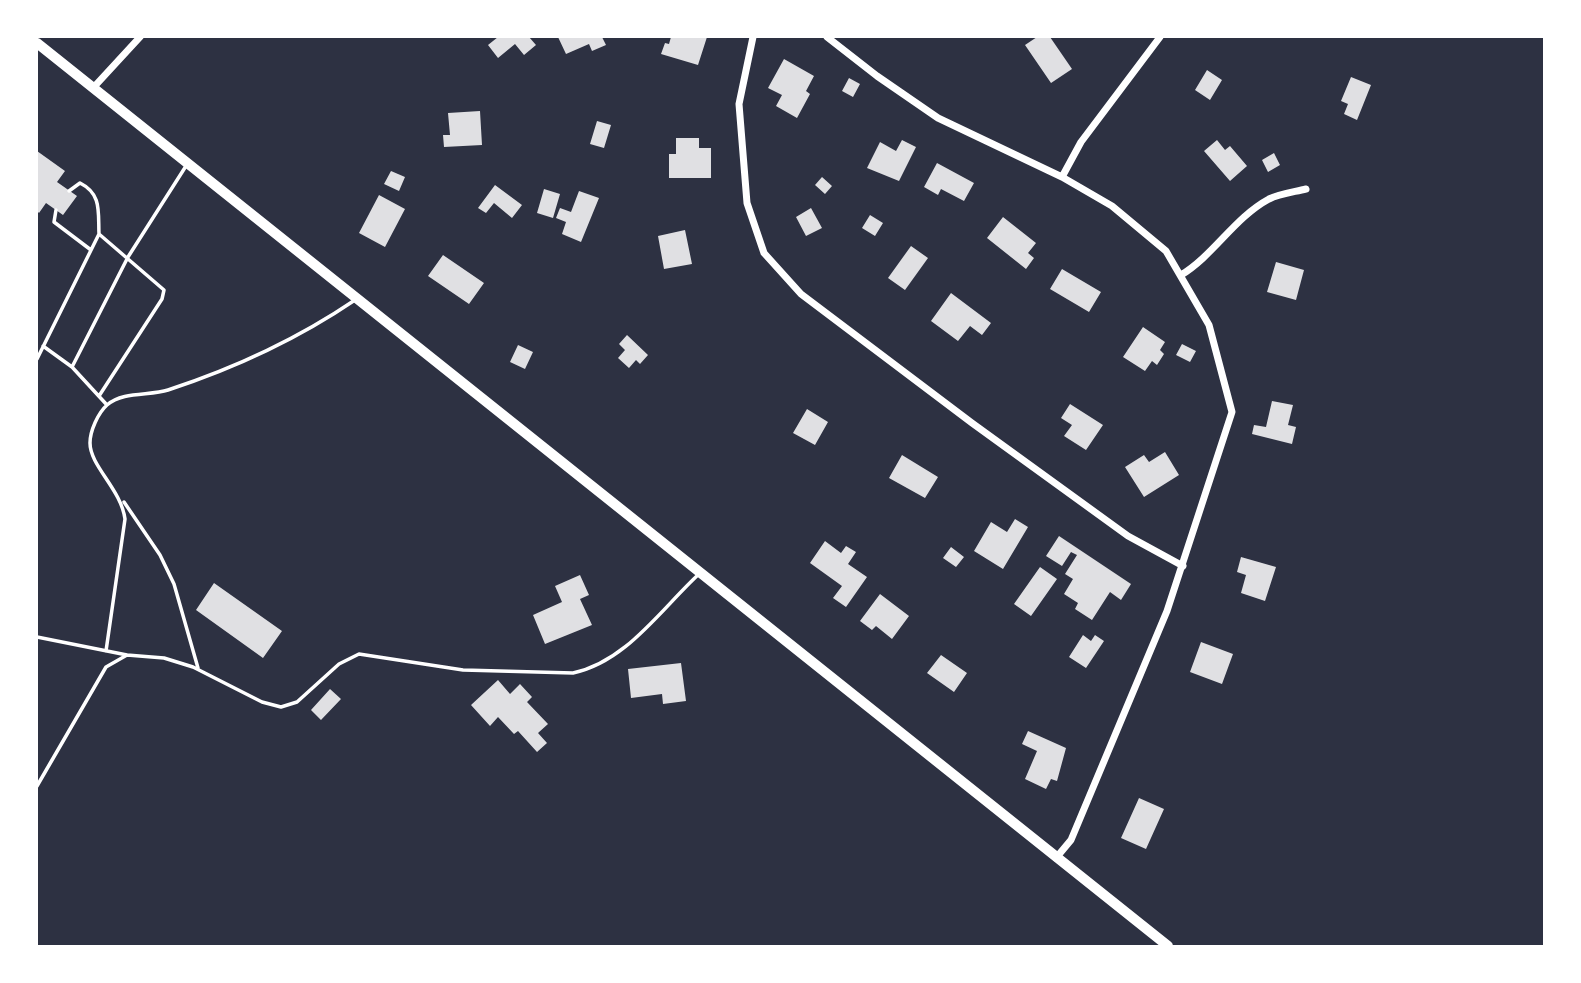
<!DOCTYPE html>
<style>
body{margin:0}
#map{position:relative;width:1581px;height:983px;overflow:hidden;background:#2d3142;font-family:"Noto Sans",sans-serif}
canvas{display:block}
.frame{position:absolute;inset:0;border:38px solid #fff;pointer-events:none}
</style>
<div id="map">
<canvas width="1581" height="983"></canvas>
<div class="frame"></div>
</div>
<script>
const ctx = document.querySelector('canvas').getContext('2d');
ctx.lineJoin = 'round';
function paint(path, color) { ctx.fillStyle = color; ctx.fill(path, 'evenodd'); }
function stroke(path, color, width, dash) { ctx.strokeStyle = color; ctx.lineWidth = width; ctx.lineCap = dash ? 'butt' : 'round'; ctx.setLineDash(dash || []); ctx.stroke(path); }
const building = new Path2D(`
 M498,37H529L536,45L524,55L515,44L498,58L488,45Z
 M558,37H602L606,45L592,51L589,44L566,54Z
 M671,37H707L698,65L661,54L665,43L669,44Z
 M1037,37H1050L1072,69L1051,83L1025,45Z
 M784,59L814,76L806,91L810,94L797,118L776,106L782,95L768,88Z
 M1207,70L1222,80L1210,100L1195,90Z
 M1351,77L1371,85L1357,120L1344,114L1348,104L1341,101Z
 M849,78L860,84L853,97L842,91Z
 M480,111L482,145L444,147L443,135H450L448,113Z
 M597,121L611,125L604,148L590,144Z
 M676,138H699V148H711V178H669V154H676Z
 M902,140L916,147L899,181L867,168L880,142L896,151Z
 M1217,140L1225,150L1230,146L1247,166L1230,181L1204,151Z
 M37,151L65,171L57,182L77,196L63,215L46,203L39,213L37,211Z
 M1274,153L1280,165L1268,172L1262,160Z
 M937,163L974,183L964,201L941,189L938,195L924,187Z
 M391,171L405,177L399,191L384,184Z
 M822,177L832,186L825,194L815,185Z
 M495,185L522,205L512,218L494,203L486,213L478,208Z
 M544,189L560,194L553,218L537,213Z
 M579,191L599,198L581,242L562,234L566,222L556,218L560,208L571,212Z
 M379,195L405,209L385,247L359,233Z
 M811,208L822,228L806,236L796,217Z
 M870,215L883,223L875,236L862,228Z
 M1003,217L1036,243L1028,253L1034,258L1026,269L987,238Z
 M685,230L692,264L664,269L658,236Z
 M911,246L928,258L905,290L888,278Z
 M443,255L484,283L469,304L428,276Z
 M1276,262L1304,270L1296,300L1267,292Z
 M1062,269L1101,292L1089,312L1050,289Z
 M951,293L991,323L982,335L970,326L958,341L931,321Z
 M1143,327L1165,342L1160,350L1164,354L1157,365L1152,361L1145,371L1123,357Z
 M627,335L648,355L640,364L636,360L629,368L618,358L625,350L619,344Z
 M1182,344L1196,351L1190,362L1176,355Z
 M518,345L533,352L525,369L510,362Z
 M1272,401L1293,405L1288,425L1296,427L1292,444L1252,434L1254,425L1266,427Z
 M1070,404L1103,425L1086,450L1064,436L1072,425L1061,418Z
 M807,409L828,422L815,445L793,433Z
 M1165,452L1179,475L1144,497L1125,467L1144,455L1149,462Z
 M902,455L938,477L925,498L889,478Z
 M1015,519L1028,527L1003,569L974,551L991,522L1007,532Z
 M1059,536L1131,584L1121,600L1110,592L1092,620L1075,609L1078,603L1064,594L1073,579L1065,574L1077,555L1071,552L1062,566L1046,556Z
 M825,541L841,553L846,546L856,552L848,564L867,577L846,607L833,598L842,586L810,563Z
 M951,547L964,557L956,567L943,558Z
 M1241,557L1276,567L1265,601L1241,593L1246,575L1237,572Z
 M1040,567L1057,579L1031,616L1014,604Z
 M580,575L589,595L580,599L592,625L545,644L533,615L562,602L555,586Z
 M214,583L282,631L263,658L196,610Z
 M880,594L909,616L892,639L876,626L872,630L860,621Z
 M1083,635L1091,641L1095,635L1104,641L1086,668L1069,657Z
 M1201,642L1233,654L1222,684L1190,672Z
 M941,655L967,673L954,692L927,673Z
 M681,663L686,701L663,704L662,694L631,698L628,669Z
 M498,680L510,694L520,684L532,697L527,702L548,724L538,733L547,743L537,752L518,731L514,734L498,717L490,726L471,705Z
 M330,689L341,699L321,720L311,710Z
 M1028,731L1066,748L1057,781L1051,779L1046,789L1025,779L1037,751L1022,744Z
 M1139,798L1164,809L1146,849L1121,838Z`);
const service = new Path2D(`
 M69,191L80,183C102,194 98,212 99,234
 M56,210L54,222L91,250
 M43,346L72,367
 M37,359L99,234L164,290L162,299L99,396
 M107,405L72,367L128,257L186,166
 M124,502L160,555L174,584L198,668
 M37,637L127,655
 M106,651L125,519C121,489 90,466 90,443C90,431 98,413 107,405C123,391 150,396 168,390C232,369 299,338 355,300
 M37,786L106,667L127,655L164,658L193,667L262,702L281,707L297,702L339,664L359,654L463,670L573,673C626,662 661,609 699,574`);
const minor = new Path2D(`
 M753,37L739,104L747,203L764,253L801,294L972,423L1128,536L1183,566
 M827,37L877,76L938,118L1062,177L1112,206L1166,251L1209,325L1232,412L1167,611L1071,840L1056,858
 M93,88L140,37
 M1062,177L1081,142L1160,37
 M1181,275C1214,255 1234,218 1269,199C1279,194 1294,192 1306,189`);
const tertiary = new Path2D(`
 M37,43L1168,946`);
paint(building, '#e0e0e3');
stroke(service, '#fff', 3.5);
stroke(minor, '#fff', 7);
stroke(tertiary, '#fff', 10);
</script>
